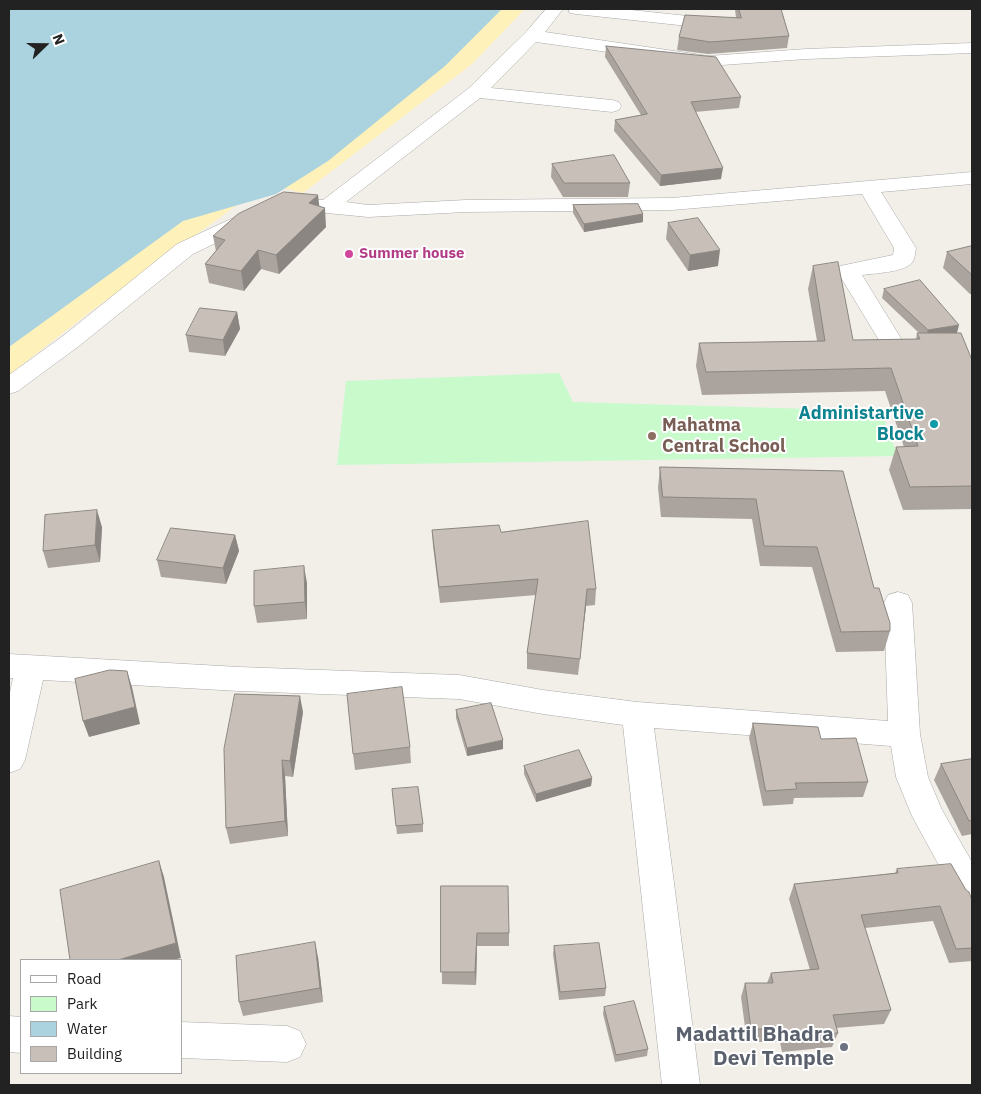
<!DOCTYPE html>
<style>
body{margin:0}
#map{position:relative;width:981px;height:1094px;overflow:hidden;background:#f2efe9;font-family:"IBM Plex Sans",sans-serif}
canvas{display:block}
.frame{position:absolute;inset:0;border:10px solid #222;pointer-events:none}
.legend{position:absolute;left:20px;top:959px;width:162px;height:115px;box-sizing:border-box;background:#fff;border:1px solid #a7a7a7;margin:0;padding:6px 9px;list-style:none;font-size:15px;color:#222}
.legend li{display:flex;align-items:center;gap:10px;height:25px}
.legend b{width:25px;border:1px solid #a7a7a7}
.north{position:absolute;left:20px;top:20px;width:50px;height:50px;-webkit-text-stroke:4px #fff;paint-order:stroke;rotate:68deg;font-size:14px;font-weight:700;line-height:20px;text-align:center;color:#222}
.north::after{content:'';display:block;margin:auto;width:18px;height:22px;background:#222;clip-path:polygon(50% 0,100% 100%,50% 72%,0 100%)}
</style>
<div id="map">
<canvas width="981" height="1094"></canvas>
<div class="frame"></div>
<ul class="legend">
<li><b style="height:6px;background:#fff"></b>Road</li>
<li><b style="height:14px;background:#c8facc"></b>Park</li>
<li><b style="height:14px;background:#aad3df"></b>Water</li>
<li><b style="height:14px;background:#c7bfb8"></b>Building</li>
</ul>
<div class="north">N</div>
</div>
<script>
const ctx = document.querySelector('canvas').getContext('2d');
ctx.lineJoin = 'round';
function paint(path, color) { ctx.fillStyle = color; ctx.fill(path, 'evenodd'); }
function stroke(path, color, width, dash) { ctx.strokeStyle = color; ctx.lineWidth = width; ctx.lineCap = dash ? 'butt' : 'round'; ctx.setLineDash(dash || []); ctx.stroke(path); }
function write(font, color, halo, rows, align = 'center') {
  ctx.font = font + ' "IBM Plex Sans",sans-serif'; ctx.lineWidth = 4; ctx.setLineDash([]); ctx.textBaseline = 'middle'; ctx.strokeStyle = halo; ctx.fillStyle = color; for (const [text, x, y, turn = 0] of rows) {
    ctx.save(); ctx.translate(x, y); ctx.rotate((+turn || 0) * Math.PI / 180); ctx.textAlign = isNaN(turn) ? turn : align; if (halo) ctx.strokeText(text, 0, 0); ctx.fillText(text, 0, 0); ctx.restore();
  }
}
const sand = new Path2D(`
 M462,9H525L472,64L303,193L266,184L90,312L9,375V234Z`);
const park = new Path2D(`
 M559,373L573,402L881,411L898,456L337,465L346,381Z`);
const water = new Path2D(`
 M9,9H502L445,66L328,161L276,194L183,221L9,347Z`);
const street = new Path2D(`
 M546,9H563L545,32L708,56L806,49L972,43V53L806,59L708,66L536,42L491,88L612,100L619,102L621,106L619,110L612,112L480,98L346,202L368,205L466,200L672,198L972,172V184L881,192L916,248C915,253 915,260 911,264C899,273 876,273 862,275L905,345L901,350L893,352L885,350L837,271L840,266L893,255L894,248L862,194L672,210L466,212L368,217L286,209L193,254L79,346L18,391L9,394V375L63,336L177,244L276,198L283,196L323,200L469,88L526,32Z
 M568,9H622L716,19L722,20L725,24L722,28L716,29L576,14L570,13Z
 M898,592L908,595L912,603L920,734L928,777L942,810L972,862V908L960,904L912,816L896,777L891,746L654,728L700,1085H662L623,725L543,714L459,699L239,691L43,680L25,760L20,769L9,773V697L13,678H9V654L239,667L459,675L543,690L637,702L888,721L884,603L888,595Z
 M9,1016L21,1017V1053L9,1052Z
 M181,1022L287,1026L300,1031L306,1044L300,1057L287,1062L181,1058Z`);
const wall = new Path2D(`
 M735,9H781L789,36L787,48L708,54L677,50L679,37L736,18Z
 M606,46L741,97L739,108L695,112L721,179L660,186L614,131L615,120L641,115L605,57Z
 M552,164L630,183L628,197H563L551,177Z
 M573,205L643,214V222L584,232L573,213Z
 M319,206L326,227L279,274L261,269L244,291L209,283L205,264L216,251L213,236Z
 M668,223L718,266L688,271L666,239Z
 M972,246V294H970L943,268L947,252Z
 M813,266L853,340L916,339L917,333H919L882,298L884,289L957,333L972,360V509L903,510L889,470L896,447H904L885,391L702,395L696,366L699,343L817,341L808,289Z
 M237,312L240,329L225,356L189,352L186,335Z
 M660,467L843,471L874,588L890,631L884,651L836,652L812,567L760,566L752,519L661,517L658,488Z
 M102,527L100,562L48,568L43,551Z
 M432,530L501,532L596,589L595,605L586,606L578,675L527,669V653L536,595L440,603L433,546Z
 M235,535L239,551L226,584L161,577L157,560Z
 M307,583V619L257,623L254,606Z
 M456,710L503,749L467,756L456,718Z
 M303,712L293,777L285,776L288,836L230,844L226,828Z
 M753,723L821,739L868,782L863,797L794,798L793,804L763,806L749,738Z
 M410,747L411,763L355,770L353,754Z
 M972,759V834L962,836L934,780L941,764Z
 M524,766L592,778L591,786L536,802L524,774Z
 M392,789L423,824V832L397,834Z
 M897,869L966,890L972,900V961L949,963L933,921L865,928L891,1010L884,1024L836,1028L838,1033L832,1047L782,1052L780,1042H747L741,997L745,983H767L771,973L810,970L789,899L794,884L895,873Z
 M441,886L509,933V946H477L476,985L442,984Z
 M554,946L606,988L605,996L559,1000L553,954Z
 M318,957L323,1002L243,1016L239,1002Z
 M604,1007L648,1049L647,1056L615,1062L603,1014Z`);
const shadedWall = new Path2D(`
 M723,168L721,179L660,186L661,175Z
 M318,195L320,212L325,208L326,227L279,274L276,255L309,203Z
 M643,214V222L584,232V224Z
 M258,250L261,269L244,291L241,271Z
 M720,250L718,266L688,271L690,255Z
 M237,312L240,329L225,356L223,340Z
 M959,325L957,333L925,339L928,330Z
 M97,510L102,527L100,562L95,545Z
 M235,535L239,551L226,584L223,568Z
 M304,566L307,583V619L305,602Z
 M587,589L586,606L578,675L580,659Z
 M127,671L132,687L140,724L89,737L83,721Z
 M300,696L303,712L293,777L290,761Z
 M503,740V749L467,756V748Z
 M282,760L285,776L288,836L285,821Z
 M592,778L591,786L536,802V794Z
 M159,861L164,877L181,958L173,960H118Z
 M477,933V946L476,985L475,972Z
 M315,942L318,957L323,1002L320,988Z`);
const building = new Path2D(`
 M739,9H781L789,36L710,42L679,37L685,15L741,18Z
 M606,46L716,57L741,97L691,102L723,168L661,175L615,120L647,114Z
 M614,155L630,183H564L552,164Z
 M284,192L318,195L309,203L325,208L276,255L258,250L241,271L205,264L225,240L213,236L238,214Z
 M638,204L643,214L584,224L573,205Z
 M698,218L720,250L690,255L668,223Z
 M972,246V275L947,252Z
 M838,262L853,340L920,339L917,333H961L972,360V486L910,487L896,447L918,446L891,368L706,372L699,343L825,341L813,266Z
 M920,280L959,325L928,330L884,289Z
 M200,308L237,312L223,340L186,335Z
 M660,467L843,471L874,588H879L890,623V631L841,632L817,547L764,546L756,499L663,497Z
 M97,510L95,545L43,551L45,515Z
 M588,521L596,589H587L580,659L527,653L538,579L439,587L432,530L499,525L501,532Z
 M171,528L235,535L223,568L157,560Z
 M304,566L305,602L254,606V571Z
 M110,670L127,671L135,707L83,721L75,679Z
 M402,687L410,747L353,754L347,694Z
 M235,694L300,696L290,761L282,760L285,821L226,828L224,749Z
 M491,703L503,740L467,748L456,710Z
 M753,723L818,727L821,739L856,738L868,782L795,783L797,789L766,791Z
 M579,750L592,778L536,794L524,766Z
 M972,759V820L969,821L941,764Z
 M418,787L423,824L396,826L392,789Z
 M159,861L176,943L118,960H70L60,890Z
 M951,864L966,890L969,892L972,900V948L956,949L940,906L861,915L891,1010L833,1015L838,1033L787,1038L785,1029H751L745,983H773L771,973L819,969L794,884L898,873L897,869Z
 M441,886H508L509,933H477L475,972H441Z
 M315,942L320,988L239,1002L236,956Z
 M599,943L606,988L560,992L554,946Z
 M634,1001L648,1049L616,1055L604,1007Z`);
const markers = [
 [349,254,5,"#d1479c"],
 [934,424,5,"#0f9aa8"],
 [652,436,5,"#8d6e63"],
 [844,1047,5,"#6b7280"]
];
const farHotelnames = [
 ["Summer house",359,254]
];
const cultureNames = [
 ["Administartive",924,414],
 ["Block",924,435]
];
const educationNames = [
 ["Mahatma",662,426],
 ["Central School",662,447]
];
const nearWorshipnames = [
 ["Madattil Bhadra",834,1035],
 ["Devi Temple",834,1059]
];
paint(sand, '#fff1ba');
paint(park, '#c8facc');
paint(water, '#aad3df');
stroke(street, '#a9a9a9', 1);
paint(street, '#fff');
paint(wall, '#aba49e');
paint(shadedWall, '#8b8681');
paint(building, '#c7bfb8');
stroke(building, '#8b8681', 1);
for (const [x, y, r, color] of markers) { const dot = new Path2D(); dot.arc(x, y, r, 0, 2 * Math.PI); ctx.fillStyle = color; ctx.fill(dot); stroke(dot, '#fff', 2); }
write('bold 15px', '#b23c85', '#fff', farHotelnames, 'left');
write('bold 18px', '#0d838f', '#fff', cultureNames, 'right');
write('bold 18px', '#785e54', '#fff', educationNames, 'left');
write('bold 21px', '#5b616d', '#fff', nearWorshipnames, 'right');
</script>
